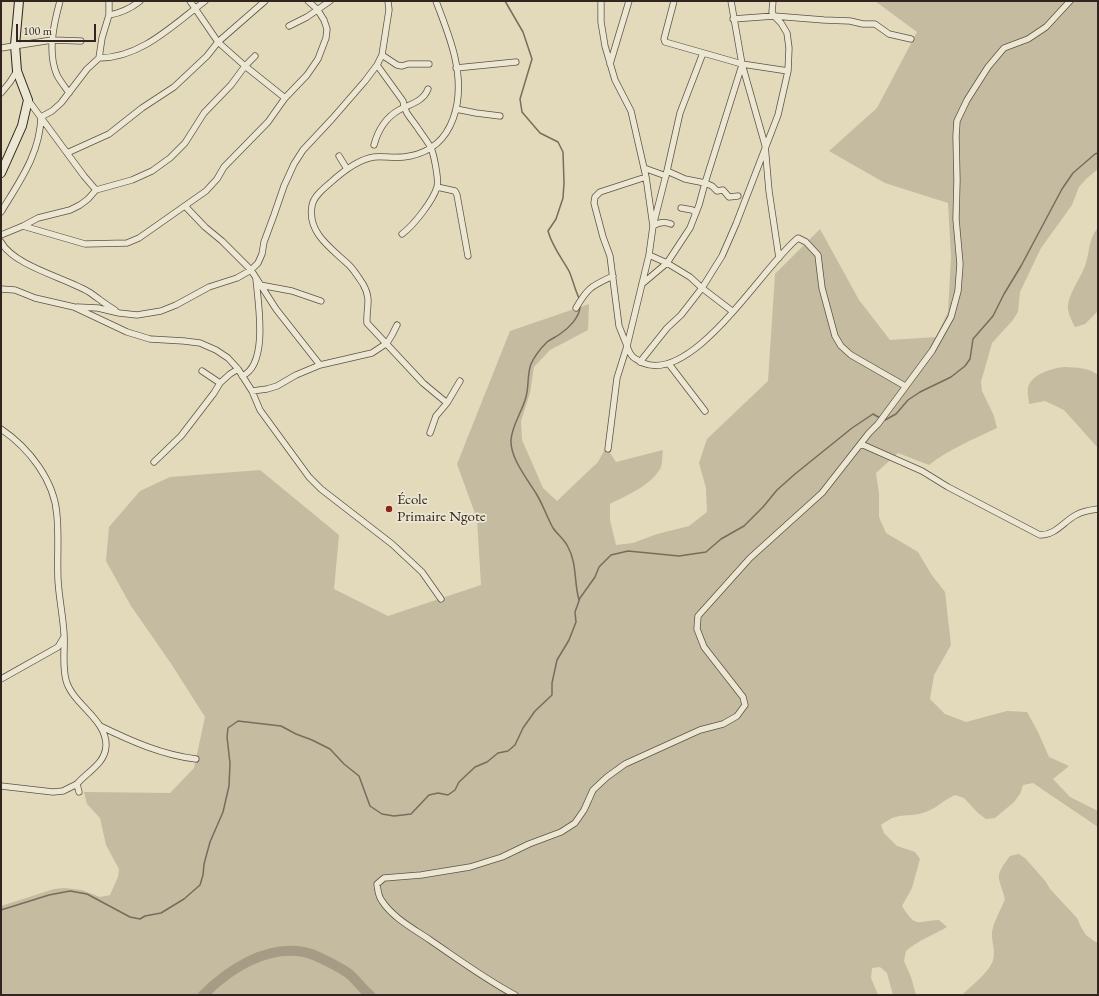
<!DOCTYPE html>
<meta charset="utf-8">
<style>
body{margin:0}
#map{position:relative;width:1099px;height:996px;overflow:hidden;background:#e2daba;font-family:"EB Garamond",serif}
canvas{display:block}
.frame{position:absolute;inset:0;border:2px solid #322520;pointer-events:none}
.scale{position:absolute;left:16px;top:24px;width:80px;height:18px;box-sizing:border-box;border:2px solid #322520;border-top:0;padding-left:5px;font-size:12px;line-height:14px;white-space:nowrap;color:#322520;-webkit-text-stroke:3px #ece7d2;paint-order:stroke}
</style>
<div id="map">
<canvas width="1099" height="996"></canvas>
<div class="frame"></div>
<div class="scale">100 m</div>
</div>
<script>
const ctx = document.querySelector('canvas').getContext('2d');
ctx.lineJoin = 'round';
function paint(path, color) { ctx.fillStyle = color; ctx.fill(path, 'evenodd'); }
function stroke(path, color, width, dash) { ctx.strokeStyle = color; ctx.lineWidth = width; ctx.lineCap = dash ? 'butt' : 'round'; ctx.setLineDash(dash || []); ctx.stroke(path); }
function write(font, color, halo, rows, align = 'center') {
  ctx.font = font + ' "EB Garamond",serif'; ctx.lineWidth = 3.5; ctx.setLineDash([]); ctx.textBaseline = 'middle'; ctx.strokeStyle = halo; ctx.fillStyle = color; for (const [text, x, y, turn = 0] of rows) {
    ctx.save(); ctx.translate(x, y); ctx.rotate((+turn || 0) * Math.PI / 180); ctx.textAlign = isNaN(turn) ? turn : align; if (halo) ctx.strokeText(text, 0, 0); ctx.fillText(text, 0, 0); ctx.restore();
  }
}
const green = new Path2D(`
 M875,1H1098V169L1086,179L1079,187L1072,205L1041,248L1020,292L1018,312L1013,320L992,343L981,382L982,391L994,416L997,428C974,439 949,449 929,465L898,453L876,473L879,494V517L886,533L918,552L931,574L945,592L951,645L934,675L930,699L945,714L966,722L1007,711L1027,712L1038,732L1049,757L1069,766L1053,779L1070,797L1098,811V827L1033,783L1023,785L1020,794L1014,802L995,818L986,819L978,813L964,798L955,795C945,799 938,807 928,811C910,819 900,810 881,825L884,833L897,846L915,852L920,859L912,888L902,906C916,929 917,921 939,920L947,927C933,935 917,941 906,951L904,961L911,977L916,995H893L887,973L880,967L872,968L871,978L878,995H1V906L54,889L64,888L82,890L100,897L110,895L118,877L119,869L106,845L100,818L87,804L84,792L170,793L194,768L205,717L172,665L131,606L106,561L109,527L140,491L170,477L260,470L339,535L334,589L388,616L481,585L477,519L457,464L510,331L589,304L588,330L550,350L534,367L530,393L521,421L522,440L533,465L543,488L557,501L598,462L606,447L616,462L663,450C662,455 663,464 660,469C650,486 627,495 610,504V520L616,545L633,543L657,534L689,526L707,512L706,488L699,463L707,439L768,381L775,274L820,229L859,300L890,340L936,337L948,312L951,257L948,203L885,183L829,151L877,108L917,32Z
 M1098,228V311L1085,324L1075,327C1072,321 1069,316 1068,309C1067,296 1080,279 1085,266C1090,252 1088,239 1098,228Z
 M1065,367C1077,368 1088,367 1098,375V448L1064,410L1045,401L1029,404C1029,399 1027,393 1028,388C1031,374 1052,368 1065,367Z
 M1019,854L1026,859L1046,882L1050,889L1077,918L1081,927L1086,935L1094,941L1098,943V995H962C972,985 986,975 992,963C997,953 991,942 992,932C994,920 1001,910 1005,899C999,876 993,878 1010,856Z`);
const stream = new Path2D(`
 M505,1L523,32L532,59L520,99L522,112L540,133L558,142L563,152L564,183L563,198L556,219L548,231C552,246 561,257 569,271C573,280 575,290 579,298
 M883,419L885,420L896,414L908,400L920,392L951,377L965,366L970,359L973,339L993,316L1004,294L1021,266L1062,189L1073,173L1095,154L1098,153
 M579,600C574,583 577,563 568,547C565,540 557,534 553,528C547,517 543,505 537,495C528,480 510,458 511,440C512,425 522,412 526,397C529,387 527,374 531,364C535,355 540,349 547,342C551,339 556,337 560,334C569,328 580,317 580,306
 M1,910L49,895L70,891L87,894L130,917L140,919L145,916L161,913L184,899L200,885L203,875L204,864L210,842L223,812L229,786L230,763L227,737L228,728L238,721L281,726L296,734L312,740L330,749L344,764L359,776L370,806L382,814L394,816L411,814L429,795L438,793L448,795L455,790L459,782L475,767L487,762L498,753L508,751L515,745L523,728L535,711L552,695V683L557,660L569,640L576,622L575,612L580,598L595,577L599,567L611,555L628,551L679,556L706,552L721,539L744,526L763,507L777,490L795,474L852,428L873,414L880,418`);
const river = new Path2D(`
 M203,995C229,969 266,945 304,952C315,954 339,967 348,973C356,979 362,989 370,995`);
const street = new Path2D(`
 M60,1C54,23 47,52 57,75C60,81 65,87 69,93
 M190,1L218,42L245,66L285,98
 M436,1C443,20 451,39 455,58C464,98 456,147 410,156C397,159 386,156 374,157C359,159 341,173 330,183C323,189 313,197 312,206C307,233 332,249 349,265C354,270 359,278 363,284C372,300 366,307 367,323L423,383L447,403
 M601,1V22L605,46L615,80L631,111L646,177L653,226L649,255L627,346C628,349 630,354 633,357C635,359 640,361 643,363C694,384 763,266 798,238L806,242L818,255L822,288L835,336L841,346L851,355L905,386
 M674,1L664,39L665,42L742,64L788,71
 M731,1L742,64L765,145L769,191L779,258
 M109,15C121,13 130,9 140,1
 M733,19L774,16L824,20L850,21L863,24H875L889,34L911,39
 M289,26L307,17L330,1
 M1,48L52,40L81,41
 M382,55L397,65L402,66L408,64H429
 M99,58C141,58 173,25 205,1
 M610,64L629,1
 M377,65L403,101C404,113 413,120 419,130C423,136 428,142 431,148C434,155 439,180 437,187C433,201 413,226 402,234
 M456,68L516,62
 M1,93L10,82L17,71
 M28,100L84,176L96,190
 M456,109L476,113L500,116
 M374,145C378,130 385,118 399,110C410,104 423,102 428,89
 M67,153L109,134L142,108L174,87L207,56L218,42L265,1
 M339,156L347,169
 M644,168L666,176
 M667,171L685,179L705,183L712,186L717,191L723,190L729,197L738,196
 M437,187L455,191L457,195L468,256
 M185,206L205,227L222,241L251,270L276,309L320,365
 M681,208L692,210L696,213
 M1,212C19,182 40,154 41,117L52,111L61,103L87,69L99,58L102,38L109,15V1
 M671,224C664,221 659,222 653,226L667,171L680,113L703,53
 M23,226L85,244L127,243L139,238L206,191L217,179L224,167L268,122L285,98L307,75L318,59L326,38L327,29L324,20L317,9L308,1
 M1,235L23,226L38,218L70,210L80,205L88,199L96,190L132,180L152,171L170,158L185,143L204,113L231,85L245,66L255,56
 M1,242C14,266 66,278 89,292C98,298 106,305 115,310
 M649,255L667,263L690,277L702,288L732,311
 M642,284L667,263L690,228L699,205L705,183L742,65
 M260,285L292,291L321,301
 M1,289L15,290L35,298L74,307L127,332L150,339L184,341L200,343L216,350L228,358L238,369L252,391L260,410L309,477L321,489L392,544L422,572L441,599
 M77,307L98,308L119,313L137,315L161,311L176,305L209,287L237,278L251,270L258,263L262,254L264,242L274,215L284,186L294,164L303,150L332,119L365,81L377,65L382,55L389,10L388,1
 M576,308C588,287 592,286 613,276
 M640,362L667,328L681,315L702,288L722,256L736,224L778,115L788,71L789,48L787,33L781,23L774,16L772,12L773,1
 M669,364L705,411
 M202,371L220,383
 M242,376C269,365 258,302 256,279
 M252,391L267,389L277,386L296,375L320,365L372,353L387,343L392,335L397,325
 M1,429C29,448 55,481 57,516C59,537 57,558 58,580C59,598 63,616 64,634C65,649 62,665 66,680C72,704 107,719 106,746C105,764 87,772 77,784L79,792
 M430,433L436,416L447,403L460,381
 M861,444L922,471L948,487L1040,535C1056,535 1063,522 1076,515C1083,511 1090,510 1098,509
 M608,449L617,378L627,346L619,326L610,256L603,237L594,203L595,197L600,192L646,177
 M154,462L181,436L214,393L220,383L230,374L238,369
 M1,679L58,647L64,637
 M100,726C131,741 162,755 196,759
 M1,786L53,792L63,791L77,784
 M515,995C485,979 458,959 430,940C414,929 393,918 382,901C378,896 378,890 377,884L384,878L421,875L470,867L502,857L529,844L561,832L575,823L584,810L593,790L607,777L625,764L700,730L723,724L737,716L745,705L743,697L704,647L697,629L698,616L750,558L822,493L869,433L878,424L932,351L951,317L958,291L960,264L956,219L957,180L956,136L957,121L967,100L988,67L1004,48L1028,39L1046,27L1070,1`);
const secondary = new Path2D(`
 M1,173L22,126L28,100L17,71L15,45L19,1`);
const markers = [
 [389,509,4,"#8f2418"]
];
const poiNames = [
 ["École",397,500],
 ["Primaire Ngote",397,517]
];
paint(green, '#c4bba0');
stroke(stream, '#786c5d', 1.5);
stroke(river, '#a69c86', 10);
stroke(street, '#5e5246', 7);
stroke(secondary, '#322520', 10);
stroke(street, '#ece7d2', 5.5);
stroke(secondary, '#ece7d2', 8);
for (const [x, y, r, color] of markers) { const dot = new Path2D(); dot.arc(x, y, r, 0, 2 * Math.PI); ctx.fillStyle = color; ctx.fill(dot); stroke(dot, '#ece7d2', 1.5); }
write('15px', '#322520', '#ece7d2', poiNames, 'left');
</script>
